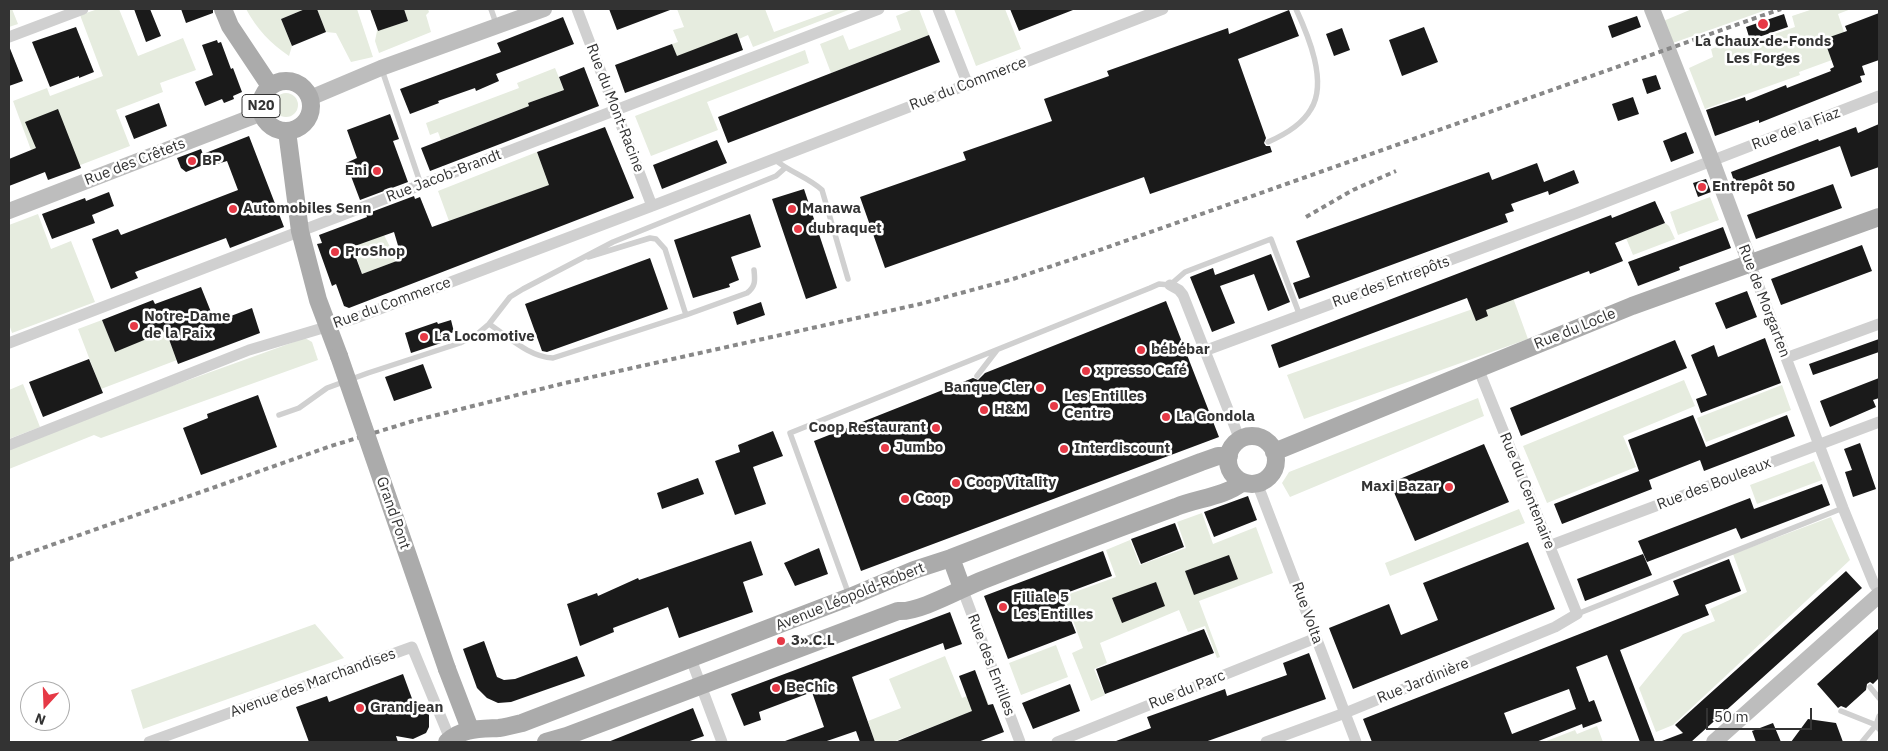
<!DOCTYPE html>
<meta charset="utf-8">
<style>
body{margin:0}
#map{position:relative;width:1888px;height:751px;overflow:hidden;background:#fff;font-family:"IBM Plex Sans",sans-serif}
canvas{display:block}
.frame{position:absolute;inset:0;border:10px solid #333;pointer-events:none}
.north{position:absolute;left:20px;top:681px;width:50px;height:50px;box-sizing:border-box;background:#fff;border:1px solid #adadad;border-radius:50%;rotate:200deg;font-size:14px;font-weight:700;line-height:20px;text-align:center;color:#333}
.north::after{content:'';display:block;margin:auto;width:18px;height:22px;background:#e63946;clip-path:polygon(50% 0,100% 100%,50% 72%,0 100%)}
.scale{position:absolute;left:1706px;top:708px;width:106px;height:22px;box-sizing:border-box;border:2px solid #333;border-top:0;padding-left:6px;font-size:15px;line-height:18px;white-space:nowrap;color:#333;-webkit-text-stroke:4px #fff;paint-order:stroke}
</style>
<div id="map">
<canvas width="1888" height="751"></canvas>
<div class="frame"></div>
<div class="north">N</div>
<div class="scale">50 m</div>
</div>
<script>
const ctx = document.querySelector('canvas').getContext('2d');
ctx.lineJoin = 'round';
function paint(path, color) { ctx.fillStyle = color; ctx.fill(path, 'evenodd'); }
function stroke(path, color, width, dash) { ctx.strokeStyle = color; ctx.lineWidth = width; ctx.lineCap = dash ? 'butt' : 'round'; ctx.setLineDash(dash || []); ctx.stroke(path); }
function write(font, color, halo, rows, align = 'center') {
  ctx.font = font + ' "IBM Plex Sans",sans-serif'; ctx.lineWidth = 5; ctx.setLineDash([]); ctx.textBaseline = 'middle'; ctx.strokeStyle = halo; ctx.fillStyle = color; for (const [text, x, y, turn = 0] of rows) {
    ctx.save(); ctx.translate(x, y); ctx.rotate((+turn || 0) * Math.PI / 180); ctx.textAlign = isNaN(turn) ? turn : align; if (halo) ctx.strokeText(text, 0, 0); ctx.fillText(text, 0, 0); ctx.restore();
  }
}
const green = new Path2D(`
 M9,9H12L18,24L9,27Z
 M98,9H119L138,56L183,38L196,70L160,83L163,92L116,110L130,146L49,177L31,150L13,101L47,88L50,96L103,76L80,15Z
 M246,9H305L281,19L292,46L289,56C270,43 257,29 246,9Z
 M317,9H357L373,57L351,62L336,33L326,32Z
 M404,9H428L429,12L426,15L431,32L379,53L375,41L377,31L408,21Z
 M677,9H765L774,32L837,9H851L753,47L748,35L739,39L743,50L683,72L672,44L678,42L673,30L684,27Z
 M914,9H919L929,35L831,73L820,44L843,35L849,50L901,30L896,16Z
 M954,9H1005L1021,49L976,66Z
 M1692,9H1769L1670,44L1661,22Z
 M1813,9H1851L1838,14L1844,32L1832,60L1799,72L1800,75L1705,109L1689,68L1713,57L1711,49L1746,36L1748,43L1795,27L1792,16Z
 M805,50L809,63L707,102L718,130L651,156L635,116Z
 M555,68L564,90L528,103L529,106L441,140L438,132L430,135L426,123L519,88L517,83Z
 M274 105a12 12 0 1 1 24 0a12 12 0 1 1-24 0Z
 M537,152L550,185L449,221L438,191Z
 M1710,197L1719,220L1678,235L1670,212Z
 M38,214L51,249L71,241L95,302L12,333L9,324V225Z
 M1665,223L1669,226L1675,239L1633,255L1626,238Z
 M384,235L397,261L362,274L353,246Z
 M1512,295L1528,339L1304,419L1287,375Z
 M102,320L115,351L166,331L177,360L101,389L78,329Z
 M305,338L312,342L318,360L101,438L94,435L9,469V450L169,387Z
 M1684,380L1695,406L1623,436L1636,467L1547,503L1523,446Z
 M23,384L40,427L9,439V390Z
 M1782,385L1791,410L1706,442L1697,418Z
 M1478,398L1484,416L1290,497L1282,483L1289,472Z
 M1814,461L1822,480L1757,504L1750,485Z
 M1519,509L1525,523L1390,576L1385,563Z
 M1202,513L1213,544L1256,527L1273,573L1199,601L1220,657L1217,658L1205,626L1188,632L1179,610L1100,643L1107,663L1094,669L1105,695L1091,701L1072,653L1083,648L1064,596L1116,577L1106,550L1130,540L1140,565L1186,548L1177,522Z
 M1831,517L1850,560L1673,725L1656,732L1639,688L1683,634L1715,621L1710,609L1747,592L1733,554Z
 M315,624L344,658L143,729L131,690Z
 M1056,645L1068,677L1021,695L1009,663Z
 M945,656L962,698L983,690L989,705L893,742H875L868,721L901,708L889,679Z
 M1597,726L1603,742H1544L1575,730L1577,734Z`);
const building = new Path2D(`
 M134,9H150L161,36L146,42Z
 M181,9H213V13L186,23Z
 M305,9H317L326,32L292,46L281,19Z
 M370,9H404L408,21L378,31Z
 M609,9H670V10L617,30Z
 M1010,9H1073V10L1019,31Z
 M1289,10L1299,36L1238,59L1266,138L1264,143L1266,146H1270L1272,152L1150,194L1144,177L885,268L860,197L966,160L963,152L1052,121L1044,99L1109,76L1107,71L1228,28L1229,34Z
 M1879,13V60L1862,66L1865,75L1860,76L1862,82L1759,123V120L1715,136L1706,110L1745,97L1746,101L1786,85L1787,88L1831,71L1830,69L1834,67L1824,39L1847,31L1845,26Z
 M1784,14L1788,27L1750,40L1746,27Z
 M1637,16L1641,27L1612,38L1608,26Z
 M563,17L574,44L496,74L499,81L476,91L475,88L438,101L439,103L410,114L400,89L501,52L497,43Z
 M76,27L94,72L79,78V76L50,87L32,42Z
 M1424,27L1438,62L1402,76L1389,40Z
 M1342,28L1350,50L1334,56L1326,34Z
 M737,33L743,50L625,93L615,65L672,44L677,56Z
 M929,35L940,62L728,143L718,117Z
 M217,40L218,43L221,42L231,69L233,68L242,92L233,96L234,99L224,103L222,99L205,106L195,82L213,75L202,45Z
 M9,46L23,81L9,86Z
 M584,67L599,106L430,171L421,148L529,106L528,103L564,90L559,77Z
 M1656,75L1661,89L1647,94L1642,79Z
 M1633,97L1639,114L1618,121L1612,104Z
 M159,103L167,126L134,139L125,116Z
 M58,109L81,168L48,180L45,172L9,186V159L36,148L25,122Z
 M390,114L399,139L393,141L408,182L360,200L346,163L357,158L347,130Z
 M1879,124V167L1851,177L1840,146L1735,184L1731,172L1818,139L1819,141L1856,127L1858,133Z
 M605,127L634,198L349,308L344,306L336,284L332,286L317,244L322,243L319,235L367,217L366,214L414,196L415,199L420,197L432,227L549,185L537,152ZM394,232L402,259L362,274L352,247Z
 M1686,132L1694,153L1671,162L1663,141Z
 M249,136L284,227L230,248L226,238L135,272L138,278L111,289L92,239L118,229L121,235L238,190L227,161L217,164L215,160L186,172L181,168L177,158L201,149L203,154Z
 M717,140L727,163L662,189L653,165Z
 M1537,163L1544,182L1574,170L1579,183L1549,195L1548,191L1511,204L1514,211L1505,214L1508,222L1299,299L1293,283L1310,277L1296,241L1489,172L1492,180Z
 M1706,179L1711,192L1698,197L1693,183Z
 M1833,184L1842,208L1756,239L1747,215Z
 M804,189L837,288L806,299L772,199Z
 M109,192L114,206L92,215L95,223L52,239L42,214L85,198L86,201Z
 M1655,201L1665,223L1615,243L1623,261L1590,274L1589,271L1486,310L1488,316L1476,321L1467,298L1279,368L1271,345L1611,215L1612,218Z
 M750,214L761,247L731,257L739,280L729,284L730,287L693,298L674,240Z
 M1723,227L1731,248L1679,267L1680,270L1638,286L1628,262Z
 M1862,245L1872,271L1781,305L1771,279Z
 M1271,254L1290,302L1268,311L1254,274L1220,286L1235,323L1212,332L1190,277L1213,268L1215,275Z
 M650,258L668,309L547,352L542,351L525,304Z
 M201,287L215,322L252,308L260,333L178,364L166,331L115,352L102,320L153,300L155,304Z
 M1747,291L1757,317L1726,329L1715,303Z
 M1166,301L1219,437L861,571L814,441L973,378L978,380L985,373Z
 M761,302L765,315L737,325L733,312Z
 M451,320L454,332L442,336L444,342L411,353L405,333L437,322L438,324Z
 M1765,338L1781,383L1701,413L1696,399L1707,395L1691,355L1714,345L1718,357Z
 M1879,339V352L1813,375L1809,364Z
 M1675,340L1687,368L1521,436L1510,408Z
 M89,359L103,393L43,417L29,382Z
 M423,364L432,388L394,401L385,377Z
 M1879,378V398L1873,400L1876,407L1830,427L1820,401Z
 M258,395L277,447L201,475L183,428L208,418L207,414Z
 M1693,415L1706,447L1787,415L1795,436L1704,471L1700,460L1649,480L1652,489L1562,524L1554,504L1639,471L1628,440Z
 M773,431L783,456L753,467L766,504L735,515L715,461L740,452L738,445Z
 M1860,443L1876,489L1853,497L1845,472L1852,470L1844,449Z
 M1484,444L1509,502L1415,541L1390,483Z
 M698,478L704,494L662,509L657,493Z
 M1822,484L1830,505L1741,539L1736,528L1647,562L1638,541L1750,498L1754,509Z
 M1248,496L1257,520L1214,537L1204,512Z
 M1175,523L1184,547L1141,564L1131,539Z
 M751,541L763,575L743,582L753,612L679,638L668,607L613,628L614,632L580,646L567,604L597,593L598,596L638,578L639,580Z
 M1528,542L1555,609L1353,689L1329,628L1389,604L1401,635L1438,620L1423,583Z
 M819,548L828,574L795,586L784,563Z
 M1103,551L1112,576L1061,595L1076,633L1008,659L984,596Z
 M1643,554L1652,575L1585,601L1577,579Z
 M1229,555L1238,579L1194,595L1185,571Z
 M1729,559L1741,591L1705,605L1709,615L1620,650L1655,742H1640L1607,655L1576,667L1589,702L1594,700L1602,721L1583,728L1582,724L1536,742H1372L1363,719L1679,595L1673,581ZM1569,689L1576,709L1512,734L1504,713Z
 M1846,571L1862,588L1691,742H1662V741L1683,733L1675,725Z
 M1156,582L1165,606L1122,623L1112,598Z
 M950,612L962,644L945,650L943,643L852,677L875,742H860L856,731L824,742H786L785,741L824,727L812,692L759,712L761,720L744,726L731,694Z
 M1879,628V678L1873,684L1870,682L1867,684L1866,690L1846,708L1841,706L1838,708L1817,684Z
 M1204,629L1214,653L1105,694L1096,669Z
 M484,641L497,677L504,680L515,679L577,656L585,676L511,702L498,703L487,698L477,688L463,649Z
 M1309,653L1326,699L1205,742H1116V741L1151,728L1147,717L1225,689L1227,696L1287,675L1283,663Z
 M975,670L988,705L993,704L1004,732L978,742H895L972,711L959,676Z
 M403,674L414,704L426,710L429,715V727L426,733L413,739L396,736L398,742H309L296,707L327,696L329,702Z
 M1070,684L1080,711L1033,729L1022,703Z
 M693,708L704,736L687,742H608Z
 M1808,719L1836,723L1843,742H1791Z
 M1773,723L1781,742H1756L1752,731Z`);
const lane = new Path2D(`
 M491,9L497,26
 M382,70L421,185
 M1268,142C1284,135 1302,125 1311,109C1328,82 1308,35 1296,9
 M774,159C789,172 808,177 822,190L848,279
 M588,257L650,238L656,239L665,249L686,315
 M489,324C509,337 529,357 553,358L686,315L747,293C756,286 755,280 754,270
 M977,376L997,350
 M279,415L299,408L327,388L368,373L460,343L476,335L489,324L510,297L523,289L613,242L776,176L785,168
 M849,595L790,433L1150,288L1159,284L1170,285L1185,272L1271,239L1300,316
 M1577,614L1843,508
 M1870,687L1879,698
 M1841,711L1876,725L1862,742
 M1879,716L1876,725L1879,729`);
const street = new Path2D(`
 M577,9L652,206
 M938,9L968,85
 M9,37L83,9
 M1750,263L1843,508L1874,584L1879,591
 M1170,285L1179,290L1183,295L1240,440
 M9,343L879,9
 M1204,351L1577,213L1879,96
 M1786,358L1879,324
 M9,445L249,350L353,319L652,206L1163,9
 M1257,483L1356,742
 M1549,546L1879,422
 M962,588L1020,742
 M691,659L722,742
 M149,742L412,647L450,739
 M1057,742L1316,638
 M1266,742L1345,713L1555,627L1577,614L1478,368`);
const secondary = new Path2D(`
 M1652,9L1712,161L1750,263
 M310,98L381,68L544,9
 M9,211L262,113
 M1714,742L1879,595`);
const primary = new Path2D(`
 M223,9L230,26L270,86
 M261 106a25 25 0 1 1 50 0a25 25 0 1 1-50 0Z
 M287,131L300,231L318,300L339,356
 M1228 460a24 24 0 1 1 48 0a24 24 0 1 1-48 0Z
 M1274,452L1632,306L1879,217
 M951,558L962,588
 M447,669L470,729
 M447,742C462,728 479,729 499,728C506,727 514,725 522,723L850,597L914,570L951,558L1201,462L1218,456H1229
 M546,742L567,736L898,611C919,613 962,588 983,580C1047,555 1111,531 1176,507C1198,498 1224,497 1243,482`);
const rail = new Path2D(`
 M1306,217L1353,190L1396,171
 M9,560L331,446L413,421L565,383L920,304L1013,279L1094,252L1781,9`);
const primaryBridge = new Path2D(`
 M339,356L447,669`);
const markers = [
 [1763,24,6,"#e63946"],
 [192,161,5,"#e63946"],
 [377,171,5,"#e63946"],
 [1702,187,5,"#e63946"],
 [233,209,5,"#e63946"],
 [792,209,5,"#e63946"],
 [798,229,5,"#e63946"],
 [335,252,5,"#e63946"],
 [134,326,5,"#e63946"],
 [424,337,5,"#e63946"],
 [1141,350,5,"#e63946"],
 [1086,371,5,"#e63946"],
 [1040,388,5,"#e63946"],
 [1054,406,5,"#e63946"],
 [984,410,5,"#e63946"],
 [1166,417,5,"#e63946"],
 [936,428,5,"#e63946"],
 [885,448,5,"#e63946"],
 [1064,449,5,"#e63946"],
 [956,483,5,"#e63946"],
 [1449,487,5,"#e63946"],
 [905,499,5,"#e63946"],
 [1003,607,5,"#e63946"],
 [781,641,5,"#e63946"],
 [776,688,5,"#e63946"],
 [360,708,5,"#e63946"]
];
const shields = [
 [261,106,38]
];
const shieldNames = [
 ["N20",261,106]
];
const poiNames = [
 ["La Chaux-de-Fonds",1763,42,"center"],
 ["Les Forges",1763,59,"center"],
 ["BP",202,161],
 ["Eni",367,171,"right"],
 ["Entrepôt 50",1712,187],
 ["Automobiles Senn",243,209],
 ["Manawa",802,209],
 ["dubraquet",808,229],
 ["ProShop",345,252],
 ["Notre-Dame",144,317],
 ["de la Paix",144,334],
 ["La Locomotive",434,337],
 ["bébébar",1151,350],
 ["xpresso Café",1096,371],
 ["Banque Cler",1030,388,"right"],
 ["Les Entilles",1064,397],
 ["Centre",1064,414],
 ["H&M",994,410],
 ["La Gondola",1176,417],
 ["Coop Restaurant",926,428,"right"],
 ["Jumbo",895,448],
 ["Interdiscount",1074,449],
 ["Coop Vitality",966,483],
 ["Maxi Bazar",1439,487,"right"],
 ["Coop",915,499],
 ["Filiale 5",1013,598],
 ["Les Entilles",1013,615],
 ["3».C.L",791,641],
 ["BeChic",786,688],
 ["Grandjean",370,708]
];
const streetNames = [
 ["Rue du Commerce",968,84,-21],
 ["Rue du Mont-Racine",615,108,69],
 ["Rue de la Fiaz",1796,129,-21],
 ["Rue des Crêtets",135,162,-21],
 ["Rue Jacob-Brandt",444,176,-21],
 ["Rue des Entrepôts",1391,282,-20],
 ["Rue de Morgarten",1764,301,69],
 ["Rue du Commerce",392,303,-20],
 ["Rue du Locle",1575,329,-22],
 ["Rue des Bouleaux",1714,484,-21],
 ["Rue du Centenaire",1527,491,68],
 ["Grand Pont",393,513,71],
 ["Avenue Léopold-Robert",850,597,-22],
 ["Rue Volta",1307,613,70],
 ["Rue des Entilles",991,665,69],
 ["Rue Jardinière",1423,681,-22],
 ["Avenue des Marchandises",313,683,-20],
 ["Rue du Parc",1187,690,-22]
];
paint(green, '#e6ecdf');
paint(building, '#1a1a1a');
stroke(lane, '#d0d0d0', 5.5);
stroke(street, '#d0d0d0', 11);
stroke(secondary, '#bdbdbd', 16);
stroke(primary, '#ababab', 18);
stroke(rail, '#888', 4, [5, 4]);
stroke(primaryBridge, '#ababab', 18);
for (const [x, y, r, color] of markers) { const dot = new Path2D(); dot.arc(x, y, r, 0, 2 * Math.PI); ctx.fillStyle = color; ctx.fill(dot); stroke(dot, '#fff', 2); }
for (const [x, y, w] of shields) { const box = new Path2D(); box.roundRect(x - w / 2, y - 11.5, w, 23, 4); ctx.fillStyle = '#fff'; ctx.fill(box); stroke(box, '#333', 1); }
write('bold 14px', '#333', null, shieldNames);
write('bold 15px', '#333', '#fff', poiNames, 'left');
write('15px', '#333', '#fff', streetNames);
</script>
